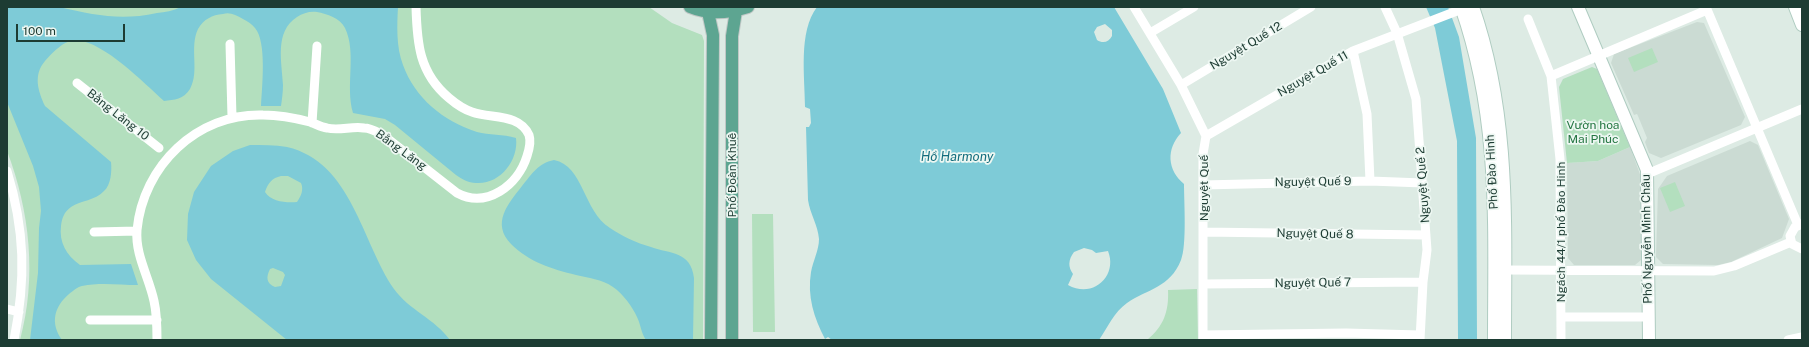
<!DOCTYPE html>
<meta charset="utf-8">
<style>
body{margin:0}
#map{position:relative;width:1809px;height:347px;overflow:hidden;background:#ddebe4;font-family:"Public Sans",sans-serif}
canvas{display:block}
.frame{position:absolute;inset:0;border:8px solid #1d3c33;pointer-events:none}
.scale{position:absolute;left:16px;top:24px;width:109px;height:18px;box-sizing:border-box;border:2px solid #1d3c33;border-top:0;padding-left:5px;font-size:12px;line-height:14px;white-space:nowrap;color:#1d3c33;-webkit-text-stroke:3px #edf7f2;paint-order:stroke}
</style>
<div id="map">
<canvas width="1809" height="347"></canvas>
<div class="frame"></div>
<div class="scale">100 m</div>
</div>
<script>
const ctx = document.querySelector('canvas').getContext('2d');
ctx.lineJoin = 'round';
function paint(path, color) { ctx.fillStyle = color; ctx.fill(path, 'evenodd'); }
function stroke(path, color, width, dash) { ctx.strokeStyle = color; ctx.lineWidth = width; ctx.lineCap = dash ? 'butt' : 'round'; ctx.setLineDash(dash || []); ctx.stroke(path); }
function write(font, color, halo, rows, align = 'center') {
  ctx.font = font + ' "Public Sans",sans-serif'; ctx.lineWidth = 3.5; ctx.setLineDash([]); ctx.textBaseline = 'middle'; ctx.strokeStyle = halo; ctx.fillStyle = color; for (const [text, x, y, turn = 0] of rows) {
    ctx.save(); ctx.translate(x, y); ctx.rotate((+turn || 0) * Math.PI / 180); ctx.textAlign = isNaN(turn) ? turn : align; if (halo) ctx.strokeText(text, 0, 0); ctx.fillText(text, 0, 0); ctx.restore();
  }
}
const built = new Path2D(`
 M1697,22L1704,23L1745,117L1741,125L1661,158L1649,153L1645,142L1647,138L1638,116L1637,114L1634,115L1611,63L1614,54Z
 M1750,141L1758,145L1789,219L1782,238L1731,262L1718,265L1663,264L1656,257L1658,189L1667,176Z
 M1630,147L1641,177V260L1635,265H1574L1568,258L1567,163L1598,161Z`);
const green = new Path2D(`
 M7,7H649L672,23L702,35L704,41L703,340H20C37,278 30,211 7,151Z
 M1652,48L1658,62L1634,72L1628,58Z
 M1592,67L1597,69L1630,147L1598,161L1567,163L1559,87L1563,79Z
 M1675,182L1685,206L1670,212L1660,188Z
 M752,214H773L775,332H753Z
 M1197,289L1198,340H1147C1164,326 1169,311 1168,290Z`);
const water = new Path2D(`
 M7,7C23,7 45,4 59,7C95,15 120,21 157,13C165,12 173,11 181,7H398C397,25 396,47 403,65C415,98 443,121 477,132C489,135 503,134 516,138C519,161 499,185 476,183C468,183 462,179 456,175L395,125L385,119L353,113C345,86 357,53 345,28C340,18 327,14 317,12C310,11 303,13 297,17C274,32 282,62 283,85C283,92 282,99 281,106H261C262,87 267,42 255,28C252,24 247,21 243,19C236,15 230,12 223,14C212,15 204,19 198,29C189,48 200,71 190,89C184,99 174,100 164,101C143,82 105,43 77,40C65,39 52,53 45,61C33,75 38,91 45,106L111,162C112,171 111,185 104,191C95,201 81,200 71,207C64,212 62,218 61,226C59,242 66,255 80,265L131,264L138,285C120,285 100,282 82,286C77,287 73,291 69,294C54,307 50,323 62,340H30L38,273L39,228L41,211L39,187L33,166L7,102Z
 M817,7H1114L1163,89L1181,133C1166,149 1167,170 1184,184C1184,202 1187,245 1181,260C1170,288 1147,289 1127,303C1114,312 1108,327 1099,340H832L828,337L825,339C814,318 807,296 811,272C813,261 819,250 819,239C818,225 810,214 808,200L806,127H809L811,123L810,109L805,107C805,77 798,32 817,7ZM1105,24L1112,30V36C1109,42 1103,44 1097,40L1094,32L1097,27ZM1084,248L1092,250L1096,253L1108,251C1118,276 1093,299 1068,285L1073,274C1068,267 1068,260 1074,252Z
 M1426,7H1448L1459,37L1476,138L1477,340H1458L1457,141L1435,28Z
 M250,145C262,145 275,145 287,147C352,162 362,243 394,289C409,310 435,319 450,340H287L211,279L196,260L187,240L188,214L194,192L211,166L233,151ZM281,176H288L301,183C304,190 301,196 297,202C287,203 271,202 265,192C268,183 272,178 281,176ZM273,268L283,272L285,275L281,286L275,287C266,283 266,277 270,269Z
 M554,160C584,166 583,211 610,228C622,236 636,243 651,247C670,254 691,251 694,278L693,340H646C641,333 641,325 637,317C632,306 623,294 613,287C602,279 588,278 576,275C552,269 529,262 511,244C491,223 508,204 522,186C532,174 538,163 554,160Z`);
const street = new Path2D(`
 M1134,7L1181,85L1206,136L1203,154V340
 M1385,7L1397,33L1416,99L1427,250L1423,282L1420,340
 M1706,7L1798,225
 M1528,19L1551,76L1707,10
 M1150,33L1194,7
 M230,44L232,117
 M1353,51L1367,114L1370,181
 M1551,76L1560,159L1561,340
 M77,83L159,148
 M1181,85L1311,7
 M312,123L317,46
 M1206,136L1353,51L1462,9
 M7,171C25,230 26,279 14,340
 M1647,174L1802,109
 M1203,185L1370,181L1423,183
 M1802,224L1795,227L1790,236L1792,244L1802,249
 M94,232L137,231
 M1203,232L1426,235
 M1505,270L1714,271L1734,266L1791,242
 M1203,284L1423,282
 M7,309L19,312
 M1561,317H1649
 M90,320H157
 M1203,335L1346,333L1420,335
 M157,340C157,327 157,314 154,301C149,277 135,255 137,230C143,166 197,113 263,115C279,115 295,118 310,122C316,124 321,127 327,128C339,131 352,126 364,128C371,128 377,132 383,135L457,193C487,209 518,185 527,156C529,150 531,141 529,135C519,113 491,119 472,112C463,109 456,104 449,98C419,73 417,43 416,7
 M1788,340L1802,337`);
const secondary = new Path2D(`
 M1461,7C1500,119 1494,224 1494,340
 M1473,7C1511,116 1505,227 1505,340
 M1578,7L1647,170L1649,340
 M1795,7L1802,25`);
const primary = new Path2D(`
 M690,7C709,15 729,13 748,7
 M708,12L713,35L711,340
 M732,340V36L736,11`);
const streetNames = [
 ["Nguyệt Quế 12",1246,46,-31],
 ["Nguyệt Quế 11",1313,74,-30],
 ["Bằng Lăng 10",118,115,38],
 ["Bằng Lăng",401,150,36],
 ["Phố Đào Hinh",1492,172,-93],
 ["Phố Đoàn Khuê",732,175,-90],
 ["Nguyệt Quế 9",1313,182,-1],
 ["Nguyệt Quế 2",1423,185,-94],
 ["Nguyệt Quế",1204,188,-90],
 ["Ngách 44/1 phố Đào Hinh",1561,232,-90],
 ["Nguyệt Quế 8",1315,234,1],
 ["Phố Nguyễn Minh Châu",1647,239,-91],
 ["Nguyệt Quế 7",1313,283,-1]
];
const parkNames = [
 ["Vườn hoa",1593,125],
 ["Mai Phúc",1593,139]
];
const waterNames = [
 ["Hồ Harmony",957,157]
];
paint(built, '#cbdbd3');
paint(green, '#b3dfbe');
paint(water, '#7ecbd7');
stroke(secondary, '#afccc1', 14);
stroke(primary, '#c0c8c6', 14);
stroke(street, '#fff', 9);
stroke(secondary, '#fff', 12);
stroke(primary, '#5da591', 12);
write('12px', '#1d3c33', '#edf7f2', streetNames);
write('12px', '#247642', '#edf7f2', parkNames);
write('italic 13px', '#126d7d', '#edf7f2', waterNames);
</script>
